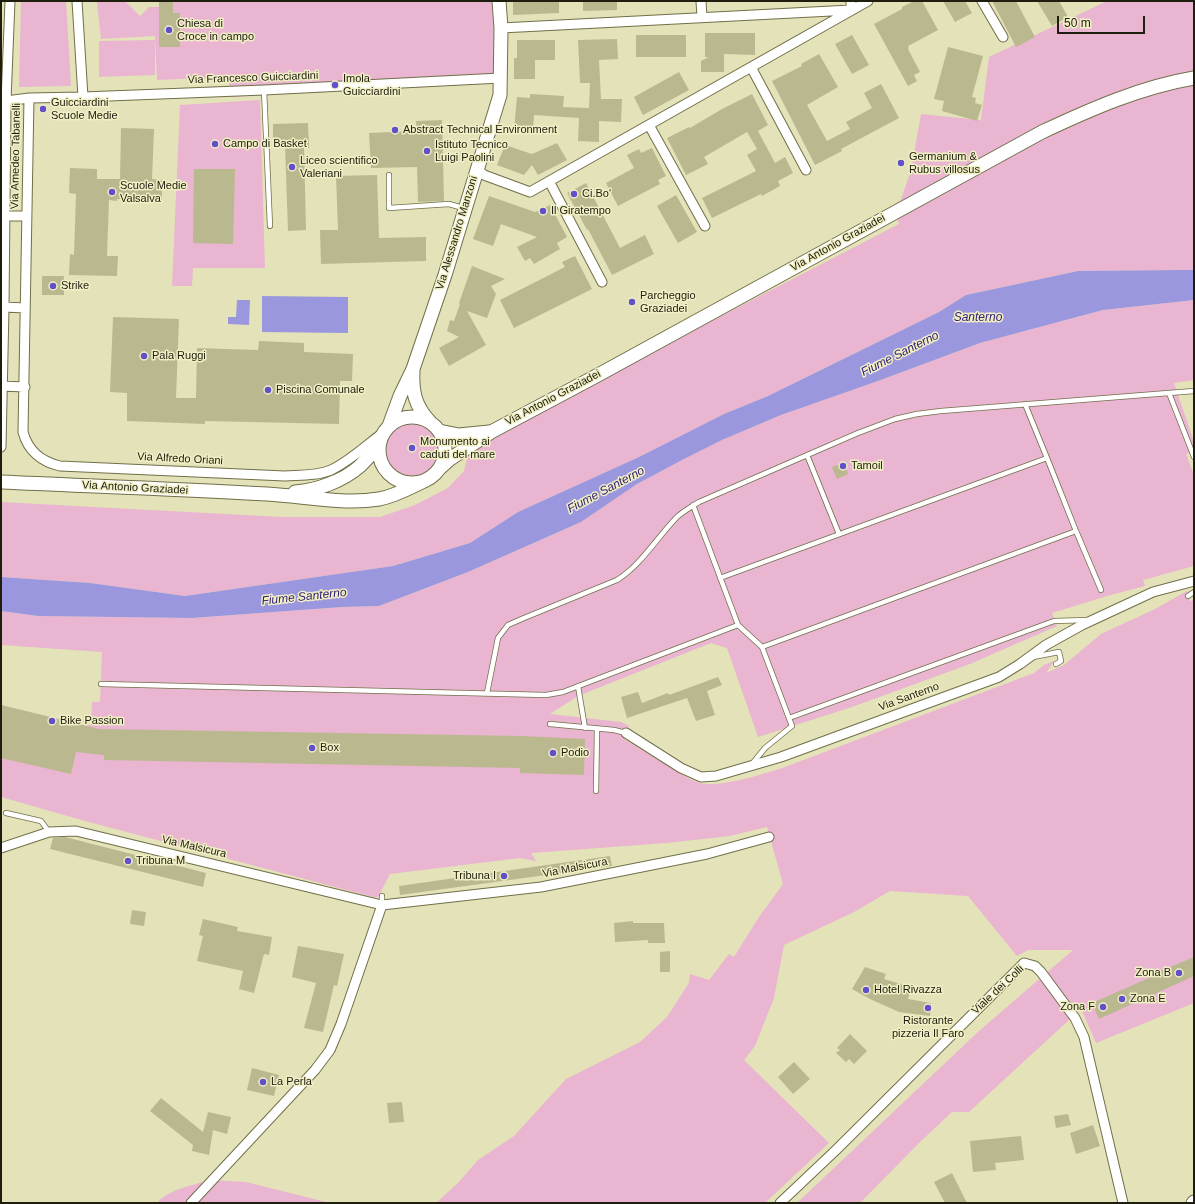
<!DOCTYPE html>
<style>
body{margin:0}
#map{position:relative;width:1195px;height:1204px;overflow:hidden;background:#e4e2b8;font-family:Helvetica,sans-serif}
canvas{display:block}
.frame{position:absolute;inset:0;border:2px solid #1e1d0e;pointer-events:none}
.scale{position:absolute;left:1057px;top:16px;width:88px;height:18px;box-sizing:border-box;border:2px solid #1e1d0e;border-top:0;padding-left:5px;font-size:12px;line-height:14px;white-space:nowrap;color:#1e1d0e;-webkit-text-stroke:3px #f1efc5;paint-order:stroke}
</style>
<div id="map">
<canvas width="1195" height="1204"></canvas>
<div class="frame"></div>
<div class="scale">50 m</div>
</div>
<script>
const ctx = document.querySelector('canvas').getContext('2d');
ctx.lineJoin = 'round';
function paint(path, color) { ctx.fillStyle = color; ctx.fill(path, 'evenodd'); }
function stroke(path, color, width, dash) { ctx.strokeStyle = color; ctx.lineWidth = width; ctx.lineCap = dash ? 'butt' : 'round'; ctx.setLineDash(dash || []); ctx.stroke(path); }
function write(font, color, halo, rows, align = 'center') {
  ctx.font = font + ' Helvetica,sans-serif'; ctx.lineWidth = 3; ctx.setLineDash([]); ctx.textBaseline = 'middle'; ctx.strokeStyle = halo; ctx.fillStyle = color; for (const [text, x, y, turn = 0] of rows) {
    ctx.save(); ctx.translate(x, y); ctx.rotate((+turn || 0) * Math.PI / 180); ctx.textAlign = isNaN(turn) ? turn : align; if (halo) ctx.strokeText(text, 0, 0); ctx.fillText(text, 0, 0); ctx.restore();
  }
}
const green = new Path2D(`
 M21,1H66L71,86L19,87Z
 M125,1L140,16L149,7H159L160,47H180L173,13V1H500L503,83L229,97V77L157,80L155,36L101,39L97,2Z
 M1107,1H1194V270L1078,271L966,295L939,312L768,396L724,414L639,457L518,512L470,543L393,566L185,596L90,583L1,577V502L282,517H380L415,505L448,488L464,471L468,454L490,442L491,435L899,224L896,214L911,170L921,114L981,120L989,57Z
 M155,40V75L99,77V41Z
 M260,100L265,268H193L192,286H172L180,105Z
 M1194,300V380L1174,383L1194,442V451L1186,454L1194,475V566L1143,580L1145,586L1107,596L1052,613L1057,626L970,664L849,708L758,737L727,648L711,643L578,696L550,714L621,722L629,726L624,739L688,778C692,780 696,782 700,783C720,788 764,774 785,767L1034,673L1044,665L1054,661L1046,673L1064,665L1101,634L1155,609L1187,591L1190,601L1194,600V1003L1096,1043L1081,1009L969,1112H952L919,1143L860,1203H797L979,1031L1073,950H1028L1017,956L968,896L890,891L854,912L784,945L774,998L755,1046L744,1060L829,1143L765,1203H436L458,1183L478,1160L514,1136L566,1079L640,1042L667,1017L689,983L690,974L709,980L729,954L734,957L759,917L783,884L767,827L730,836L667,843L531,853L536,861L520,858L390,874L378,897H373L85,821L1,797V705L83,725H91L92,702H100L102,652L1,645V611L38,616L192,618L342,607L379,606L468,572L581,522L637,484L684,459L722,440L781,415L878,381L980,343L1103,310Z
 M386 450a26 26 0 1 1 52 0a26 26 0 1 1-52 0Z
 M209,1180L246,1182L330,1203H157C167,1190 194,1185 209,1180Z`);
const water = new Path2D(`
 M1180,270H1194V300L1103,310L980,343L878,381L781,415L722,440L684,459L637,484L581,522L468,572L379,606L342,607L192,618L38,616L1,611V577L90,583L185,596L393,566L470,543L518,512L639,457L724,414L768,396L939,312L966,295L1078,271Z
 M262,296L348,297V333L262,332Z
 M237,300H250L249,325L228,324V317H236Z`);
const building = new Path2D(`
 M159,1H173V13H180V47H159Z
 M513,1H559V13L513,15Z
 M583,1H617V10L583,11Z
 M914,1H922L938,30L908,46L909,48L908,49L920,72L914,75L917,81L908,86L874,24L902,9V7Z
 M943,1H965L972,13L955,22Z
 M992,1H1016L1035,37L1016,47Z
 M1037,1H1059L1068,17L1052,26Z
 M705,33H755V55L724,54V72H701V61L709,57H705Z
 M636,35H686V57H636Z
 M852,35L869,65L852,74L835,44Z
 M617,39L618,59L599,60L601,99H622L621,122L599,121V142L578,141L579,118L534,115L533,130L514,129L517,97L530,98V94L564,96L563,107L589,108L590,83H580L578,40Z
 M517,40H555V60H535V79H514V58H517Z
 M948,47L983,56L972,97L976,98L975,103L982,105L977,121L942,111L944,101L934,99Z
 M819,54L838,87L807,105L827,141L850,129L846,122L872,108L864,93L881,84L899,118L841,149L842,151L815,165L772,81L802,66L801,64Z
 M679,72L689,90L643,115L634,97Z
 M752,94L768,125L758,131L775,163L785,157L793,173L778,181L780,186L762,196L761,194L712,218L702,198L756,171L747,155L757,149L747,132L704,157L708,164L686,175L667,138L689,127L690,128L722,109Z
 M442,120L444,201L418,202L417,167L371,168L369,133L417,131L416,121Z
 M308,123L309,148H304L306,230L288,231L285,144H273V124Z
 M121,128L154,129L152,179L162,180V200L117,199V201L109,200L107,256H118L117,276L69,275L70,254L74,255L76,194L69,193L70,168L97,169V179H120Z
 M557,143L567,160L538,175L532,165L524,175L497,165L505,145L532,154Z
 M652,148L666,176L658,180L660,184L618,206L606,183L634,168L627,155L639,149L641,153Z
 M194,169H235L233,244L193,243Z
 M377,175L379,238L426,237V261L321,264L320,230H338L336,176Z
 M586,183L620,248L645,235L654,254L612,275L588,229L587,230L567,193Z
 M676,195L697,232L678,243L657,206Z
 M489,196L535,212L550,205L567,237L557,243L560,249L534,264L530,258L525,261L517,247L537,237L501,224L493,246L473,239Z
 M575,256L592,289L514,328L500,300L565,267L562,262Z
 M472,266L505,279L491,286L496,294L487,318L467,311L486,345L449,366L439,348L459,337L447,331L450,320L454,321L460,304L459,303Z
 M42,276H64V295H42Z
 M113,317L179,319L176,398H196L197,348L258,350L259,341L304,343V352L353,354L352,381H340L339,424L205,421V424L127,421V393L110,392Z
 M843,463L848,474L837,479L832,467Z
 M718,677L722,685L707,691L715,715L696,721L687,698L627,718L621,697L638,692L642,703L668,693L669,695Z
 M1,705L99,729L521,736L585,739L584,775L520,773V768L104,760V755L76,752L71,774L1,758Z
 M65,837L206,873L203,887L50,849L53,838Z
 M610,856L612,866L400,895L399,886Z
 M132,910L146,912L144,926L130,924Z
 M203,919L238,927L237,931L272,937L269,955L264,954L254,993L239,989L243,971L197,961L203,936L199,935Z
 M633,921V923H664L665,943H648V940L615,942L614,923Z
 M298,946L344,954L337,986L334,985L323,1032L304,1028L316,983L292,977Z
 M670,951V972H660V952Z
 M1194,957V976L1099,1019L1092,1003L1149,978V976Z
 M865,967L886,974L884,979L911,987L908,999L931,1003L930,1016L899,1012L870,999L852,989Z
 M850,1034L867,1051L854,1064L849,1059L846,1062L836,1053L840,1050L837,1048Z
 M794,1062L810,1079L793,1094L778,1077Z
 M252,1068L279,1075L274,1096L247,1090Z
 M161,1098L203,1132L208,1112L231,1117L227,1134L213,1130L209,1155L192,1151L193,1145L150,1111Z
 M402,1102L404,1122L389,1123L387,1103Z
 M1068,1114L1071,1125L1056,1128L1054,1116Z
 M1093,1125L1100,1146L1076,1154L1070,1133Z
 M1021,1136L1024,1160L995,1163L996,1170L973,1172L970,1141Z
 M952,1173L967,1203H945L934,1182Z`);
const lane = new Path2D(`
 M264,90L270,226
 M389,175V208L449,204L463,208
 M1169,393L1194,457
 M1025,404L1047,458L1076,531
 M807,455L839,534
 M693,505L738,625L762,647L792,726L765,748L752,764
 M720,578L1047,458
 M1188,596L1194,592
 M762,647L1076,531L1101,590
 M1033,657L1059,652L1061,661L1056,664
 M101,684L546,695L563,692L738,625
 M578,686L585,728
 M487,693L498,638L508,625L524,618L617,580C641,565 656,539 676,518C682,512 691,507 699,502L858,433L895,419L917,414L941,411L1194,391
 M789,718L1054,621L1088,620
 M550,724L614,730L626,733
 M596,791L597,729
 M6,813L41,821L49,832
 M382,896V905`);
const street = new Path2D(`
 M77,1L83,97
 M701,1L702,17
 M982,1L1003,37
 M501,28L851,10V1
 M751,67L806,170
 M29,98L23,432C28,451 42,462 60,466L285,476C300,475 317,476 331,470C349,462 368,444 384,432
 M6,101L29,98L83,97L264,90L501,78
 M649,125L705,226
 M477,169L484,175L530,192L868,1
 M549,181L602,282
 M1,216H27
 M4,307L25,308
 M1,386L25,387
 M1,447L4,307L6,101L10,1
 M626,733L681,768L701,777L716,776L781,757L999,677L1020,664L1046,645L1082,625L1153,592L1194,581
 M1,848L49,832L76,831L382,905L541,887L707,854L769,837
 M191,1203L315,1070L330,1050L341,1024L382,905
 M780,1203L836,1150L1024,963L1035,966L1041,972L1075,1018L1084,1037L1123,1203`);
const secondary = new Path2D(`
 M413,371C412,392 415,406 430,422
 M379 450a33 33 0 1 1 66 0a33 33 0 1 1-66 0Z
 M389,426L400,396L413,369L445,275L500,95L501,28L499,1
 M439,431L459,435L489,432
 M440,468L450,459L491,432L598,375L1042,132C1091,109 1141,87 1194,78
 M1,482C90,486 178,489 267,494C304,496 342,505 379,499C396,496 411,487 426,480
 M295,492C318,490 343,481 360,466C367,459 373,452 379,445
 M1193,1203L1194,1202`);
const markers = [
 [169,30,4,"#6250c9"],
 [335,85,4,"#6250c9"],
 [43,109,4,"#6250c9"],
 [395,130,4,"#6250c9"],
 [215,144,4,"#6250c9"],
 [427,151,4,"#6250c9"],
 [901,163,4,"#6250c9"],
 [292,167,4,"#6250c9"],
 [112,192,4,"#6250c9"],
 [574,194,4,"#6250c9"],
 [543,211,4,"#6250c9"],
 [53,286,4,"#6250c9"],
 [632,302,4,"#6250c9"],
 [144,356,4,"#6250c9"],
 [268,390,4,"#6250c9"],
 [412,448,4,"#6250c9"],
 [843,466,4,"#6250c9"],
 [52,721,4,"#6250c9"],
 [312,748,4,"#6250c9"],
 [553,753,4,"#6250c9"],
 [128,861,4,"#6250c9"],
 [504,876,4,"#6250c9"],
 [1179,973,4,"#6250c9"],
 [866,990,4,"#6250c9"],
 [1122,999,4,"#6250c9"],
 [1103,1007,4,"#6250c9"],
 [928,1008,4,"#6250c9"],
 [263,1082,4,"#6250c9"]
];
const poiNames = [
 ["Chiesa di",177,24],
 ["Croce in campo",177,37],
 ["Imola",343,79],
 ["Guicciardini",343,92],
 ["Guicciardini",51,103],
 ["Scuole Medie",51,116],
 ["Abstract Technical Environment",403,130],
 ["Campo di Basket",223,144],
 ["Istituto Tecnico",435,145],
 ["Luigi Paolini",435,158],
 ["Germanium &",909,157],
 ["Rubus villosus",909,170],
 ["Liceo scientifico",300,161],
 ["Valeriani",300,174],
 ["Scuole Medie",120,186],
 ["Valsalva",120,199],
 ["Ci.Bo'",582,194],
 ["Il Giratempo",551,211],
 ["Strike",61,286],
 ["Parcheggio",640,296],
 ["Graziadei",640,309],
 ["Pala Ruggi",152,356],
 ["Piscina Comunale",276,390],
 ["Monumento ai",420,442],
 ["caduti del mare",420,455],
 ["Tamoil",851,466],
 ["Bike Passion",60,721],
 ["Box",320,748],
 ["Podio",561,753],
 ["Tribuna M",136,861],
 ["Tribuna I",496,876,"right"],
 ["Zona B",1171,973,"right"],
 ["Hotel Rivazza",874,990],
 ["Zona E",1130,999],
 ["Zona F",1095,1007,"right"],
 ["Ristorante",928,1021,"center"],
 ["pizzeria Il Faro",928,1034,"center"],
 ["La Perla",271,1082]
];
const streetNames = [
 ["Via Francesco Guicciardini",253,78,-2],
 ["Via Amedeo Tabanelli",16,156,-89],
 ["Via Alessandro Manzoni",457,233,-73],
 ["Via Antonio Graziadei",838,243,-29],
 ["Via Antonio Graziadei",553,398,-28],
 ["Via Alfredo Oriani",180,459,3],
 ["Via Antonio Graziadei",135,488,3],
 ["Via Santerno",909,697,-20],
 ["Via Malsicura",194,847,13],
 ["Via Malsicura",575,868,-11],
 ["Viale dei Colli",998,990,-43]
];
const waterNames = [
 ["Santerno",978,318],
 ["Fiume Santerno",900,354,-27],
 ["Fiume Santerno",606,490,-28],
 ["Fiume Santerno",304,597,-6]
];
paint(green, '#e9b5d1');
paint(water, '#9a97de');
paint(building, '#bab88f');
stroke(lane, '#716f49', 6);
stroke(street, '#716f49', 11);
stroke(secondary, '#716f49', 15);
stroke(lane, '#fff', 4.5);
stroke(street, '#fff', 9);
stroke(secondary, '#fff', 13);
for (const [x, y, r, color] of markers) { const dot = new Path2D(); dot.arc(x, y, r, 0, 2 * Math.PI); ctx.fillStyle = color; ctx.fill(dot); stroke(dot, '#f1efc5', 1.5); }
write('11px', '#1e1d0e', '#f1efc5', poiNames, 'left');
write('11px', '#1e1d0e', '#f1efc5', streetNames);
write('italic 12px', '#312173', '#f1efc5', waterNames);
</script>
